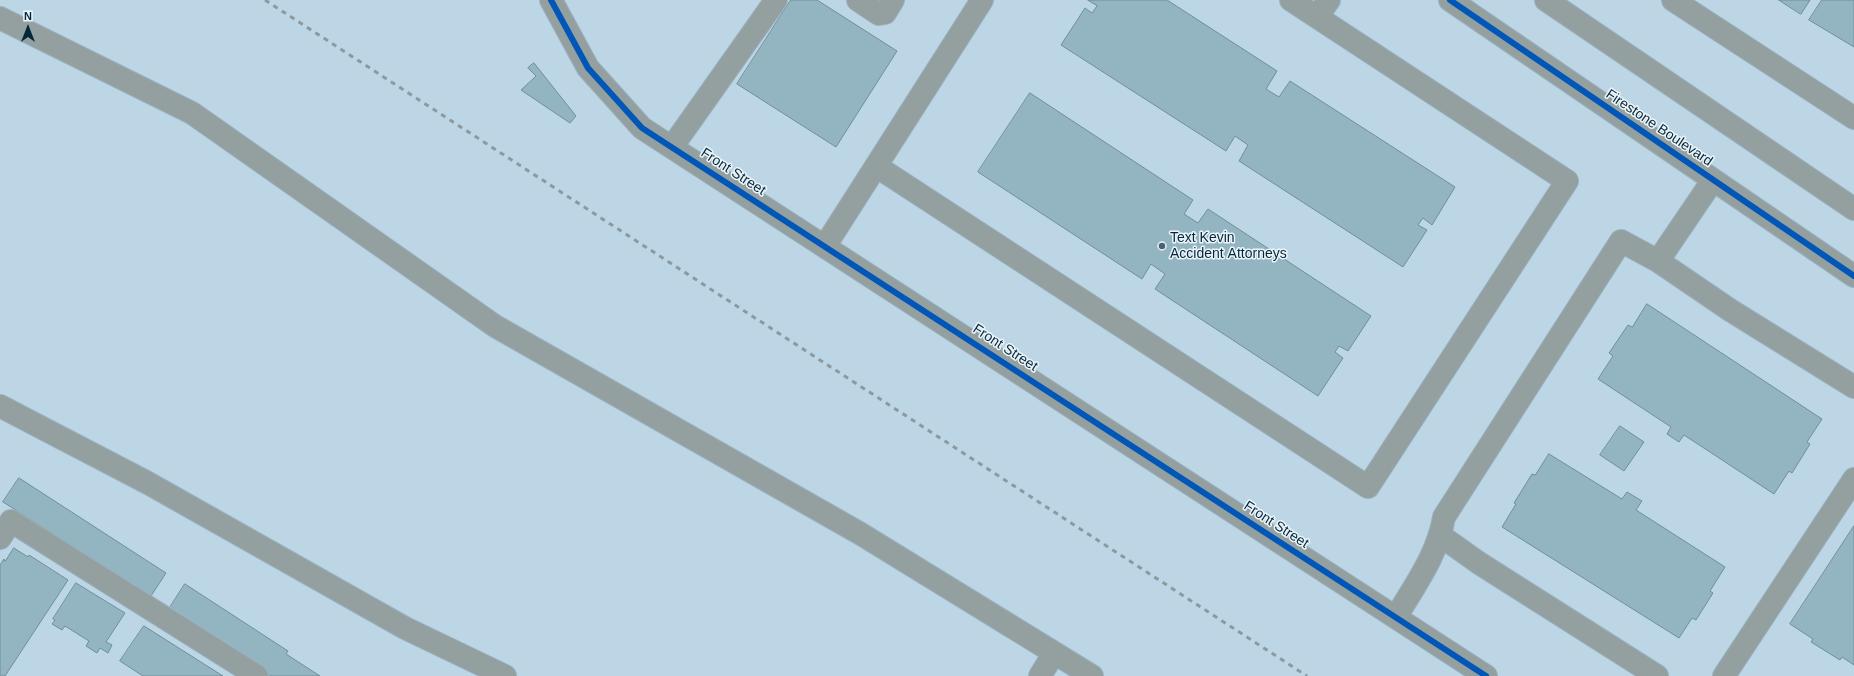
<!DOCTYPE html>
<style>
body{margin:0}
#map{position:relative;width:1854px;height:676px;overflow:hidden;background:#bcd6e6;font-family:Helvetica,sans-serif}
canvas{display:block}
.north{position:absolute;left:8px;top:8px;width:40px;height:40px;-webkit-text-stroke:3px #edf4f9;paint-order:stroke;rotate:0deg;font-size:11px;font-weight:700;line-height:16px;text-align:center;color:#02283b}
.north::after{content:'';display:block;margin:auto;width:14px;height:18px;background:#02283b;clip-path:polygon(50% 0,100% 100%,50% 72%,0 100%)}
</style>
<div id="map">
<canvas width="1854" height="676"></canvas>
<div class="north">N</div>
</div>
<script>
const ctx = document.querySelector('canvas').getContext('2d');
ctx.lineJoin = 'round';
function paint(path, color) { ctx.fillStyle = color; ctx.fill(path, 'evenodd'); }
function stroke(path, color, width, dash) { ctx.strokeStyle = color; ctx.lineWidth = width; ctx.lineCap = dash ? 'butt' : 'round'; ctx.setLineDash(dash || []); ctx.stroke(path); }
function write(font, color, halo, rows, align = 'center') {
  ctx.font = font + ' Helvetica,sans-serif'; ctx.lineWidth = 3; ctx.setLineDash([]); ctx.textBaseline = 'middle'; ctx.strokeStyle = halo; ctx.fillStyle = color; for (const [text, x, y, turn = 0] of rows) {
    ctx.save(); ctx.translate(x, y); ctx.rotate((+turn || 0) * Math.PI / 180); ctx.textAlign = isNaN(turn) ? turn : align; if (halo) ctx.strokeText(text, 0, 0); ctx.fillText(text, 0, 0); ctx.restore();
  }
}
const building = new Path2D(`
 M791,0H817L897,51L836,147L737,84Z
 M1088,0H1167L1277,71L1266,89L1279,97L1290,81L1455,187L1432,225L1423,218L1418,225L1427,230L1403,267L1239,161L1248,145L1235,136L1226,151L1061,45L1085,8L1092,13L1097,6Z
 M1779,0H1810L1801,14Z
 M1822,0H1854V47L1809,20Z
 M534,63L576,116L570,123L521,90L536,76L528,68Z
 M1030,93L1193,200L1184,214L1198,223L1208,209L1371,316L1348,351L1339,346L1335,352L1343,358L1318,396L1155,289L1165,274L1151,264L1142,279L978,172Z
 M1647,304L1822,419L1807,442L1810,444L1792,473L1789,471L1774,494L1684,435L1679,442L1667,434L1671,427L1598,379L1613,356L1609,353L1628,325L1632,327Z
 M1620,426L1644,442L1624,471L1600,455Z
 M1549,454L1622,499L1627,492L1642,501L1636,510L1725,567L1710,591L1713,593L1696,620L1692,618L1679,638L1502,527L1516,504L1514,503L1532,474L1535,475Z
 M19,478L166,573L151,596L3,502Z
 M1854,526V665L1842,657L1840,660L1811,642L1813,639L1790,624Z
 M14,548L28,557L29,555L68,580L5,676H0V565L4,559L5,561Z
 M76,583L125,613L106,642L112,645L108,653L100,648L97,653L86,646L89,641L65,626L62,630L52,624L55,620L53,619Z
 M185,584L288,651L286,654L320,676H271L169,609Z
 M144,626L223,676H143L120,661Z`);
const minor = new Path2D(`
 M551,0L588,68L642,128L1486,676
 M858,0L879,14L885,13L893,0
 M1450,0L1854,276
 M1546,0L1854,209
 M1673,0L1854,118
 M1317,17L1329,0
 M0,18L192,113L495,326L861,534L1092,676
 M672,147L776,0
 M876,166L1368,487L1567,181L1291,0
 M825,246L982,0
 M1658,261L1730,310L1854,387
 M0,406L148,483L405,628L505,676
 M1441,536L1479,563L1657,676
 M0,538L11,521L257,676
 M1396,617C1415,585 1438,554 1444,517L1621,241L1658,261L1713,180
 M1040,676L1054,653
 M1724,676L1854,479`);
const rail = new Path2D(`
 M265,0L1307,676`);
const cycleway = new Path2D(`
 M551,0L588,68L642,128L1486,676
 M1450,0L1854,276`);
const markers = [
 [1162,246,4,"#436577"]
];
const streetNames = [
 ["Firestone Boulevard",1659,128,34],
 ["Front Street",733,172,33],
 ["Front Street",1005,348,33],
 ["Front Street",1276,525,33]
];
const poiNames = [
 ["Text Kevin",1170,238],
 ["Accident Attorneys",1170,254]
];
paint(building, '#93b5c1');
stroke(building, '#6f8e9a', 1);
stroke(minor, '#9ab2c1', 24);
stroke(minor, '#949f9f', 22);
stroke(rail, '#8c9a9f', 3, [5, 5]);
stroke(cycleway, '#0057b8', 6);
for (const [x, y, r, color] of markers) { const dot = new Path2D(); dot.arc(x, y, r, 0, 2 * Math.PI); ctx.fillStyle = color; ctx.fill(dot); stroke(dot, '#edf4f9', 1.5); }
write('14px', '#02283b', '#edf4f9', streetNames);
write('14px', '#02283b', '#edf4f9', poiNames, 'left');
</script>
